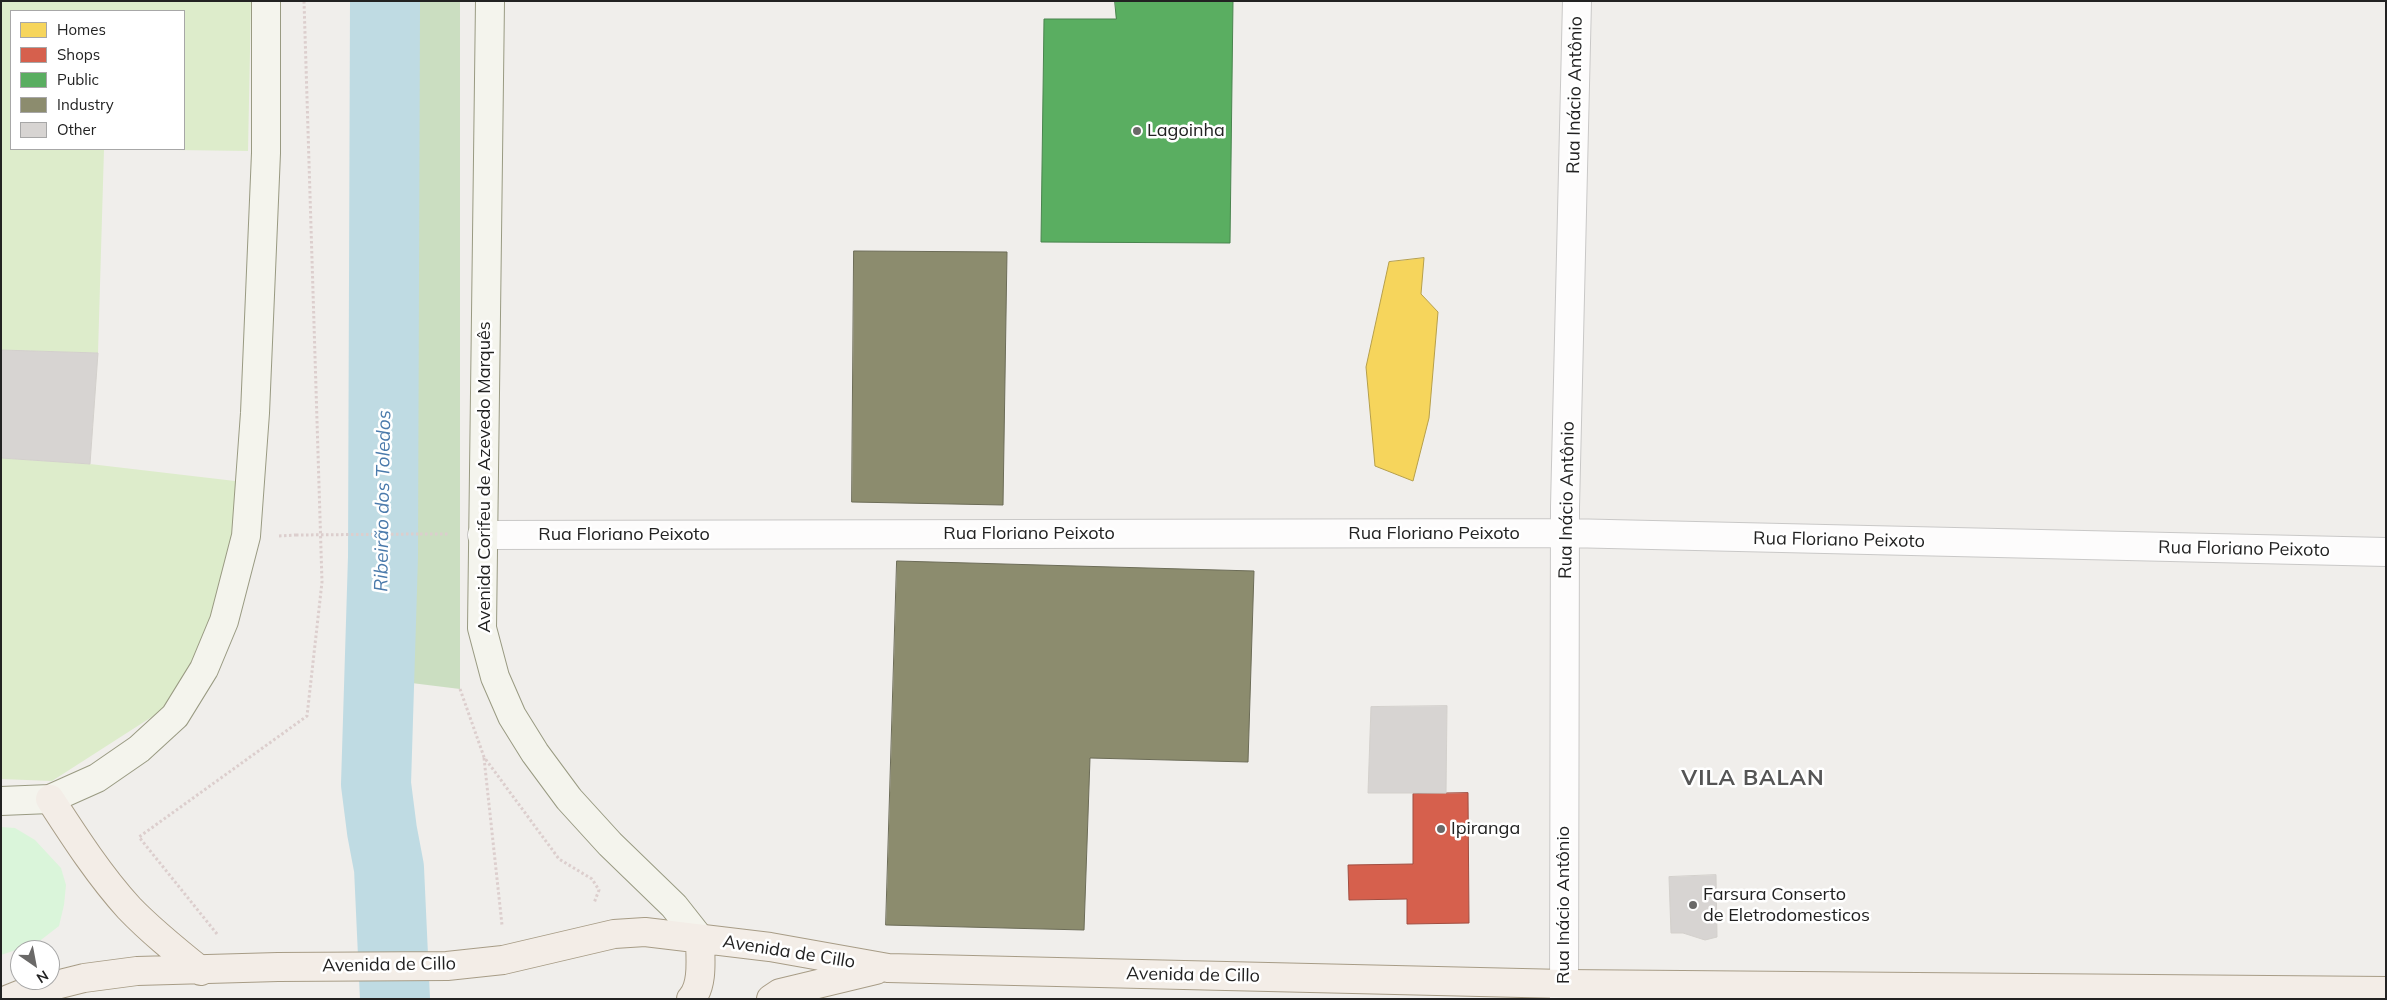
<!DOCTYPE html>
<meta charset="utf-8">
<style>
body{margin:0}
#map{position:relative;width:2387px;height:1000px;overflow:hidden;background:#f0eeeb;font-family:Mulish,sans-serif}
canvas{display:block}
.frame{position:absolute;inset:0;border:2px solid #222;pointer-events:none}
.legend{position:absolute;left:10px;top:10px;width:175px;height:140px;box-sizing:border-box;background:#fff;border:1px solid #a7a7a7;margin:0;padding:6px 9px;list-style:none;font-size:15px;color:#222}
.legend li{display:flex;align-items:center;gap:10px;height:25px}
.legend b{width:25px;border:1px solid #a7a7a7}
.north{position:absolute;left:10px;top:940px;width:50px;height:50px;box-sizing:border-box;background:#fff;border:1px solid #a7a7a7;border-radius:50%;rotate:147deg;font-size:14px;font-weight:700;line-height:20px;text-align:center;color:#222}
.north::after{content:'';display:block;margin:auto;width:18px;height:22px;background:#6a6968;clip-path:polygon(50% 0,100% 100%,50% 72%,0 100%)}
</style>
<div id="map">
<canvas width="2387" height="1000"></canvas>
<div class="frame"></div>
<ul class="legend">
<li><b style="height:14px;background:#f6d55c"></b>Homes</li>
<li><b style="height:14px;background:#d6604d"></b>Shops</li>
<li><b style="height:14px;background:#5aae61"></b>Public</li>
<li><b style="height:14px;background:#8c8c6e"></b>Industry</li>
<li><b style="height:14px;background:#d7d4d2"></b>Other</li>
</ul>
<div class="north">N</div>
</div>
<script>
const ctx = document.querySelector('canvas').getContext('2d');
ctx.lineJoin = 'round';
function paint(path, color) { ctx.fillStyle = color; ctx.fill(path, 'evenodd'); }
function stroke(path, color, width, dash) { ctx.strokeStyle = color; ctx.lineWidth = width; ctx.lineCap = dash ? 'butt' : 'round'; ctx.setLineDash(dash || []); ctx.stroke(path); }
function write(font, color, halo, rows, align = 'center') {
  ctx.font = font + ' Mulish,sans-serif'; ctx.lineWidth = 5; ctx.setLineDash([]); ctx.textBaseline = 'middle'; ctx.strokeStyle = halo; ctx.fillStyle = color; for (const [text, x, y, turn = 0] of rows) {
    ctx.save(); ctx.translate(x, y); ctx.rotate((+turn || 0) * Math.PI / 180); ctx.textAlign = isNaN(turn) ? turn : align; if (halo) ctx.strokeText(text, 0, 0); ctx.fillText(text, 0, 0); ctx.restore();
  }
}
const grass = new Path2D(`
 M1,1H251L248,151L104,149L98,353L1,350ZM11,11H184V149H11Z
 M1,458L90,464L235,481V535L220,617L161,711L52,781L1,779Z`);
const forest = new Path2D(`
 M385,1H460V689L379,679L383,557Z`);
const park = new Path2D(`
 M1,827L15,828L35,840L61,868L66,885L64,905L59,926L37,943L1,955Z`);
const homes = new Path2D(`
 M1424,258L1421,294L1438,312L1429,418L1413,481L1375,466L1366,367L1389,262Z`);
const shops = new Path2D(`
 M1468,793L1469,923L1407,924V899L1349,900L1348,865L1413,864V794Z`);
const public = new Path2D(`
 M1115,1H1233L1230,243L1041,242L1044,19H1116Z`);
const industry = new Path2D(`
 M854,251L1007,252L1003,505L852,502Z
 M897,561L1254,571L1248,762L1090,758L1084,930L886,925Z`);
const river = new Path2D(`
 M385,1L383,557L376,784L382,831L389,868L395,999`);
const building = new Path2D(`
 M1,350L98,353L90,464L1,458Z
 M1447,706L1446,793H1368L1371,707Z
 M1716,875L1717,937L1705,940L1683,933H1671L1669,877Z`);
const path = new Path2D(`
 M420,534H449
 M279,536L296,535
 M460,689L484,757L559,859L592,879L599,890L594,903
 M484,758L502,925
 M217,934L139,837L307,716L322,582L304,1`);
const street = new Path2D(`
 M482,535L1566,533L2386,552
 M1564,999L1565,507L1577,1`);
const secondary = new Path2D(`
 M490,1L482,628L495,677L512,716L535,753L569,799L610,844L674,906L700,939
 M1,801L50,799L97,778L139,749L175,716L204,669L224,621L246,536L255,413L266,153V1`);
const primary = new Path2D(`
 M50,799C74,836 99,875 129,908C151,931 176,951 201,971
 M9,999L24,993L84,978L137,971L278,967L447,966L503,960L614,934L645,932L770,947L888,968L1564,984L2386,991
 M691,999C704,985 700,956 700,939
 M771,999L780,993L876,970`);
const pathBridge = new Path2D(`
 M296,535L420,534`);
const markers = [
 [1137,131,5,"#6a6968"],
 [1441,829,5,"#6a6968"],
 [1693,905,5,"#6a6968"]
];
const streetNames = [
 ["Rua Inácio Antônio",1575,95,-89],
 ["Avenida Corifeu de Azevedo Marquês",485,477,-90],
 ["Rua Inácio Antônio",1567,500,-89],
 ["Rua Floriano Peixoto",1029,534],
 ["Rua Floriano Peixoto",1434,534],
 ["Rua Floriano Peixoto",624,535],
 ["Rua Floriano Peixoto",1839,540,1],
 ["Rua Floriano Peixoto",2244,549,1],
 ["Rua Inácio Antônio",1564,905,-90],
 ["Avenida de Cillo",789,952,9],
 ["Avenida de Cillo",389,965,-1],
 ["Avenida de Cillo",1193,975,1]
];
const poiNames = [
 ["Lagoinha",1147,131],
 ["Ipiranga",1451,829],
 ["Farsura Conserto",1703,895],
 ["de Eletrodomesticos",1703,916]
];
const waterNames = [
 ["Ribeirão dos Toledos",383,501,-89]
];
const districtNames = [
 ["VILA BALAN",1753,778]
];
paint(grass, '#ddeccb');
paint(forest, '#cbdec1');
paint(park, '#daf5da');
paint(homes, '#f6d55c');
stroke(homes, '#b69f4b', 1);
paint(shops, '#d6604d');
stroke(shops, '#a04d40', 1);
paint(public, '#5aae61');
stroke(public, '#49844e', 1);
paint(industry, '#8c8c6e');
stroke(industry, '#6c6c57', 1);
stroke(river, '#bfdbe3', 70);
paint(building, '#d7d4d2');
stroke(building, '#d3d0cc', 1);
stroke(street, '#c9c8c7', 30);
stroke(secondary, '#999a82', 30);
stroke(primary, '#a79c86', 30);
stroke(path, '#dccecd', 3, [2.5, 2.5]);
stroke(street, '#fdfcfc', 28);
stroke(secondary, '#f4f4ed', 28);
stroke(primary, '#f3ede7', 28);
stroke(pathBridge, '#dccecd', 3, [2.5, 2.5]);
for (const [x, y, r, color] of markers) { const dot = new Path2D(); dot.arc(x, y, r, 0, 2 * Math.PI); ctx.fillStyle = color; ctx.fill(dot); stroke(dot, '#fff', 2); }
write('18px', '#222', '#fff', streetNames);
write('18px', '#222', '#fff', poiNames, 'left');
write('italic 19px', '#4a7aab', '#fff', waterNames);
ctx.letterSpacing = '1px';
write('bold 22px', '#555', '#fff', districtNames);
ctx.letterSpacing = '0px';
</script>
